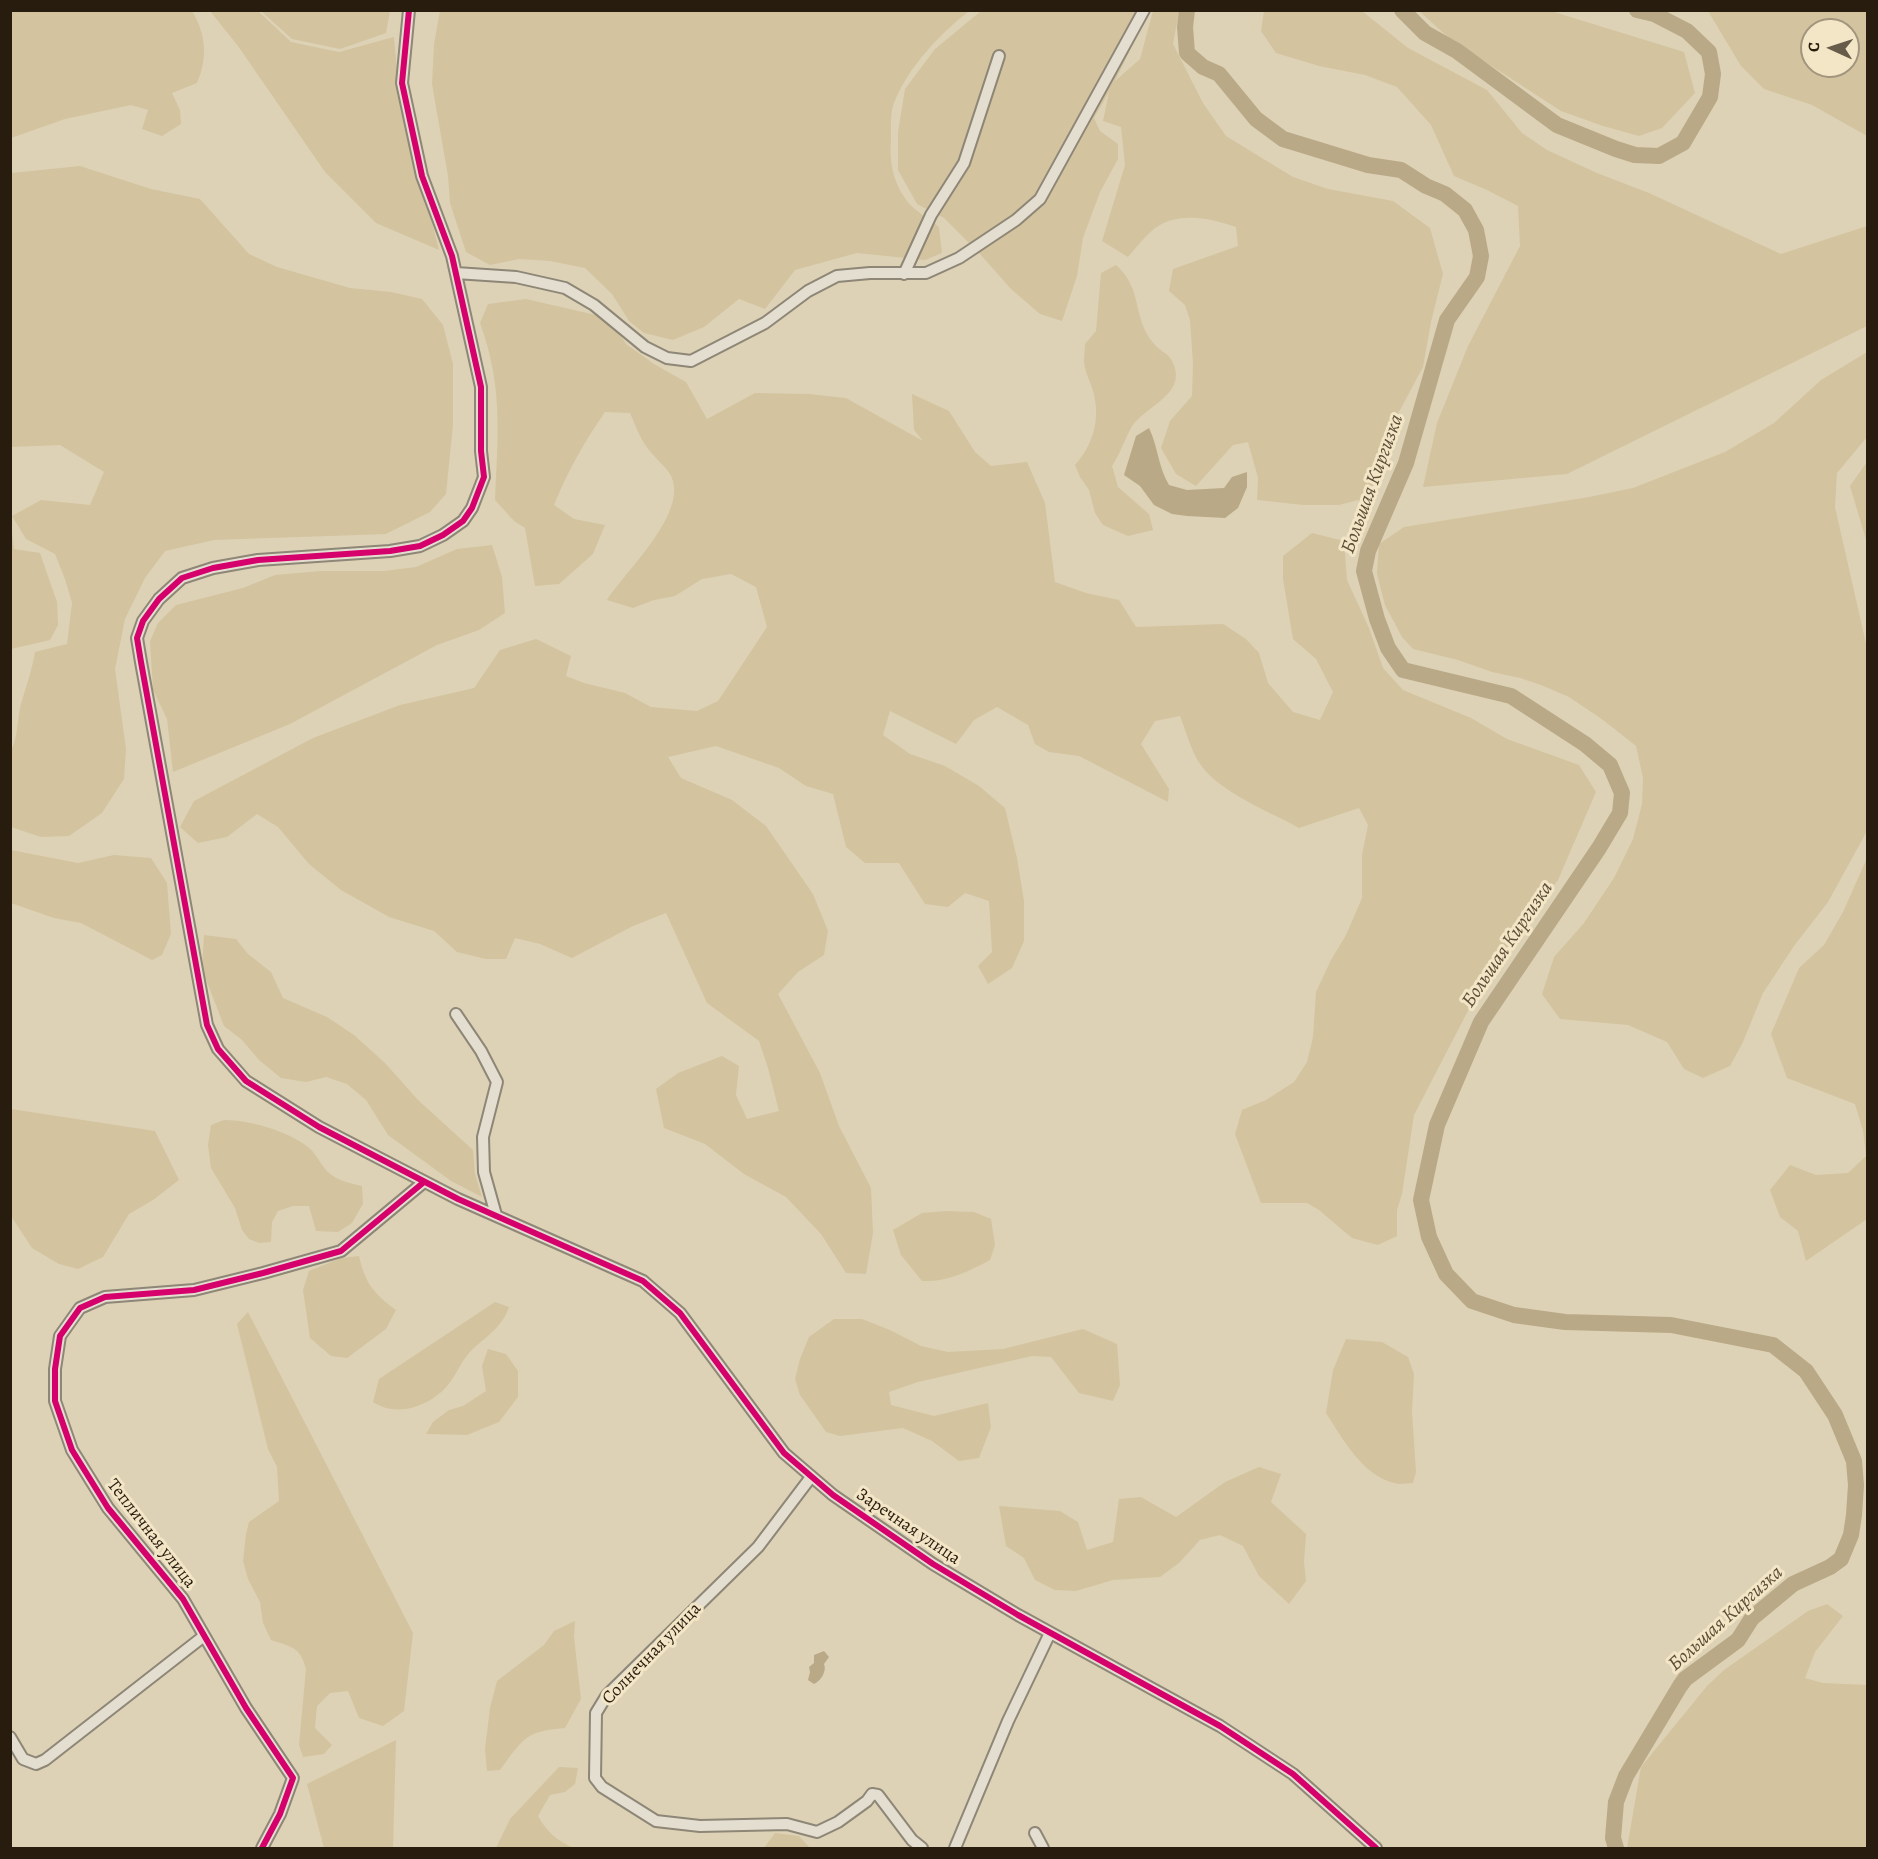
<!DOCTYPE html>
<meta charset="utf-8">
<style>
body{margin:0}
#map{position:relative;width:1878px;height:1859px;overflow:hidden;background:#ddd2b6;font-family:Alegreya,serif}
canvas{display:block}
.frame{position:absolute;inset:0;border:12px solid #281c0f;pointer-events:none}
.north{position:absolute;left:1800px;top:18px;width:60px;height:60px;box-sizing:border-box;background:#f3e6c6;border:2px solid #a2957d;border-radius:50%;rotate:273deg;font-size:16px;font-weight:700;line-height:24px;text-align:center;color:#281c0f}
.north::after{content:'';display:block;margin:auto;width:21px;height:27px;background:#675c49;clip-path:polygon(50% 0,100% 100%,50% 72%,0 100%)}
</style>
<div id="map">
<canvas width="1878" height="1859"></canvas>
<div class="frame"></div>
<div class="north">С</div>
</div>
<script>
const ctx = document.querySelector('canvas').getContext('2d');
ctx.lineJoin = 'round';
function paint(path, color) { ctx.fillStyle = color; ctx.fill(path, 'evenodd'); }
function stroke(path, color, width, dash) { ctx.strokeStyle = color; ctx.lineWidth = width; ctx.lineCap = dash ? 'butt' : 'round'; ctx.setLineDash(dash || []); ctx.stroke(path); }
function write(font, color, halo, rows, align = 'center') {
  ctx.font = font + ' Alegreya,serif'; ctx.lineWidth = 6; ctx.setLineDash([]); ctx.textBaseline = 'middle'; ctx.strokeStyle = halo; ctx.fillStyle = color; for (const [text, x, y, turn = 0] of rows) {
    ctx.save(); ctx.translate(x, y); ctx.rotate((+turn || 0) * Math.PI / 180); ctx.textAlign = isNaN(turn) ? turn : align; if (halo) ctx.strokeText(text, 0, 0); ctx.fillText(text, 0, 0); ctx.restore();
  }
}
const green = new Path2D(`
 M11,10L192,11C206,34 208,58 197,83L172,93L180,110L181,124L162,136L142,129L148,110L131,105L65,119L11,138Z
 M210,11H258L291,42L339,52L394,37L399,93L439,250L376,223L325,172L238,46Z
 M261,11H390L386,33L340,49L292,39Z
 M440,11H969C940,34 908,67 894,103C890,113 891,128 891,140C889,161 893,183 907,201C915,211 929,219 939,227L942,253L925,260L857,253L795,270L765,309L739,299L704,327L673,340L644,333L629,321L612,294L585,268L550,261L519,259L490,265L466,252L450,203L448,176L432,84L434,44Z
 M981,11H1149L1115,81L1140,59L1153,11H1179L1173,44L1203,103L1226,136L1293,177L1328,189L1393,201L1430,228L1443,274L1431,322L1423,367L1393,423L1382,473L1362,499L1339,505H1303L1257,500L1258,478L1248,442L1233,445L1196,486L1176,474L1161,448L1170,421L1192,396L1193,364L1190,320L1185,305L1169,291L1173,269L1238,246L1236,227C1210,218 1177,211 1154,229C1144,237 1136,248 1128,257L1102,241L1125,165L1121,127L1103,121L1109,92L1094,118L1100,131L1118,144V159L1100,192L1083,238L1077,276L1062,321L1040,314L1011,289L981,255L944,218L917,204L898,170V132L905,89L935,49Z
 M1264,11H1362L1408,48L1487,90L1522,133L1547,150L1597,173L1649,193L1781,254L1867,226V326L1567,474L1423,487L1437,423L1468,346L1520,246L1518,206L1487,190L1454,176L1431,125L1397,87L1365,75L1319,66L1276,53L1261,31Z
 M1419,11H1551L1684,52L1695,93L1662,128L1639,136L1603,126L1561,111L1450,39Z
 M1708,11H1867V136L1812,105L1764,89L1741,66ZM1812,30H1848V66H1812Z
 M80,166L151,189L200,199L249,254L277,267L350,288L391,292L422,299L443,325L453,364V425L446,494L430,512L386,534L214,540L165,551L145,578L125,619L115,669L126,749L124,779L102,813L69,836L41,837L11,827V751C18,737 17,720 21,704C26,687 32,670 35,652L67,644L72,603L65,579L55,554L26,539L12,516L41,500L90,505L104,472L60,445L11,447V173Z
 M1116,265C1138,285 1134,303 1144,328C1146,334 1152,342 1157,347C1161,351 1168,354 1171,359C1191,394 1145,405 1131,428C1124,441 1120,454 1112,466L1118,487L1149,514L1153,530L1128,536L1103,525L1095,513L1089,490L1080,477L1075,465C1093,445 1100,420 1094,395C1092,385 1087,377 1085,368C1083,360 1085,351 1085,344L1096,331L1101,273Z
 M526,299L609,318L626,344L654,364L686,382L707,419L755,393L808,394L846,398L923,441L914,430L912,394L949,411L975,452L991,466L1027,462L1045,503L1055,582L1086,593L1119,600L1136,627L1223,624L1246,639L1259,653L1268,683L1293,712L1320,720L1333,692L1316,659L1293,639L1283,579V556L1312,533L1344,541L1347,580L1369,628L1383,668L1403,690L1471,718L1507,739L1579,765L1596,792L1558,880L1486,976L1414,1115L1402,1194L1397,1210V1236L1378,1245L1352,1238L1319,1210L1307,1203H1261L1235,1134L1242,1110L1266,1100L1294,1082L1307,1062L1313,1037L1316,992L1331,960L1346,935L1362,898V855L1368,825L1359,808L1299,828C1269,811 1220,793 1200,764C1191,751 1186,731 1180,716L1155,721L1141,744L1169,789L1168,802L1079,756L1049,752L1035,744L1028,725L997,707L974,720L956,744L890,711L883,735L910,754L945,766L979,786L1005,808L1017,858L1024,901V941L1012,968L988,984L978,966L992,952L989,901L965,893L948,907L925,904L899,863H865L846,847L833,794L806,786L779,768L716,746L668,757L681,778L732,800L766,826L813,894L828,931L824,955L798,972L778,994L820,1073L839,1126L871,1188L873,1233L866,1274L846,1273L821,1234L786,1197L744,1174L705,1144L664,1128L656,1089L678,1073L722,1056L739,1066L736,1095L747,1119L779,1111L768,1068L759,1041L707,1003L666,913L633,926L572,958L540,944L515,938L506,959H486L457,952L434,931L389,917L341,890L309,864L278,827L257,814L227,837L198,843L180,827L194,801L313,738L400,705L474,688L500,650L536,639L571,656L566,676L584,683L625,693L651,707L697,711L718,701L767,627L756,587L731,574L702,579L675,596L654,600L633,608L607,600C626,570 691,511 670,474C663,464 653,456 646,446C639,436 635,424 630,413L605,412C584,442 568,471 554,505L574,519L605,525L593,554L559,584L535,586L525,528L514,521L495,500C498,434 503,386 480,323L488,304Z
 M1867,352V437L1837,473L1835,507L1867,648V831L1828,902L1794,946L1763,993L1743,1042L1730,1066L1703,1078L1684,1069L1667,1042L1628,1025L1560,1019L1542,994L1554,957L1584,923L1614,878L1633,839L1642,804L1643,778L1636,746L1603,720L1569,697L1541,685L1520,678L1492,672L1458,660L1413,649L1402,637L1385,605L1377,574L1379,544L1404,527L1589,497L1633,488L1725,452L1774,423L1821,380Z
 M1867,462V543L1850,486Z
 M10,517L14,549L40,553L57,602L58,625L50,640L11,649Z
 M492,545L502,577L505,613L479,630L437,645L290,724L173,772L167,719L153,690L150,641L158,623L176,605L243,588L275,575L321,571H384L416,567L457,549Z
 M11,850L78,863L114,855L151,858L167,883L171,934L162,955L152,960L81,923L54,918L11,903Z
 M1867,858V1219L1806,1261L1798,1231L1780,1217L1770,1190L1790,1165L1816,1175L1848,1173L1866,1156L1863,1131L1855,1104L1787,1078L1771,1034L1799,968L1824,945L1843,912Z
 M204,935L236,939L248,954L271,972L283,998L327,1017L354,1035L385,1063L418,1100L473,1150L475,1174L482,1197L451,1181L388,1135L366,1100L347,1084L326,1077L306,1082L281,1078L259,1060L242,1040L224,1026L202,969Z
 M11,1109L155,1131L179,1180L153,1200L129,1214L103,1257L78,1269L59,1264L32,1248L11,1216Z
 M224,1120C249,1120 288,1131 308,1147C317,1154 320,1164 328,1172C337,1181 350,1183 362,1186L363,1204L352,1223L338,1232L316,1231L309,1206H293L278,1211L272,1222L271,1242L259,1243L249,1239L242,1230L235,1208L211,1168L208,1145L211,1125Z
 M946,1211L974,1212L991,1219L995,1245L990,1260C968,1272 947,1282 922,1281L901,1255L893,1230L922,1213Z
 M359,1256C365,1283 374,1294 396,1310L386,1329L347,1358L331,1356L310,1338L303,1290L309,1271L341,1258Z
 M495,1302L509,1307C502,1328 485,1337 470,1352C461,1361 456,1376 447,1386C430,1406 397,1418 373,1402L379,1379Z
 M248,1312L413,1633L404,1711L383,1726L359,1718L348,1691L330,1693L317,1706L315,1728L332,1745L324,1754L303,1757L299,1745L306,1669C300,1646 291,1647 271,1640L263,1623L260,1602L248,1579L243,1561L246,1534L249,1522L279,1501L277,1467L268,1449L237,1324Z
 M834,1319H862L890,1330L921,1346L948,1352L1003,1349L1083,1329L1117,1344L1120,1385L1113,1401L1079,1393L1051,1357L1032,1356L918,1382L889,1392L891,1405L934,1416L988,1403L991,1427L979,1458L959,1461L932,1441L903,1428L840,1436L826,1432L800,1395L795,1379L800,1359L809,1337Z
 M1346,1339L1382,1342L1408,1357L1414,1374L1412,1412L1416,1472L1413,1483C1407,1483 1400,1485 1394,1483C1362,1475 1343,1439 1326,1413L1333,1370Z
 M488,1349L506,1354L518,1371V1397L499,1422L467,1435L426,1434L433,1422L449,1410L463,1406L486,1391L482,1366Z
 M1259,1467L1281,1474L1271,1502L1306,1534L1304,1562L1306,1581L1289,1604L1259,1576L1243,1546L1220,1535L1200,1540L1179,1563L1160,1577L1113,1580L1076,1591L1055,1590L1035,1580L1024,1558L1006,1546L999,1506L1060,1511L1078,1522L1087,1550L1113,1542L1119,1499L1141,1497L1176,1517L1225,1482Z
 M1827,1604L1843,1616L1815,1652L1805,1678L1823,1683L1867,1685V1848H1627L1641,1767L1707,1686L1724,1670L1808,1611Z
 M575,1621L574,1637L581,1699L565,1728C525,1731 523,1739 500,1770L487,1771L485,1749L490,1708L497,1681L544,1645L554,1631Z
 M396,1740L393,1848H324L307,1784Z
 M559,1767L578,1768L575,1784L565,1792L550,1795L538,1816C547,1832 557,1841 574,1848H496L510,1819Z
 M775,1833L799,1836L810,1848H764Z`);
const water = new Path2D(`
 M1149,428C1158,446 1158,467 1169,485L1187,490L1224,488L1232,477L1247,472V487L1238,508L1225,518L1187,516L1172,514L1154,505L1140,486L1124,475L1136,436Z
 M824,1651L829,1657L824,1664C827,1671 821,1681 814,1684L808,1680L810,1672L809,1667L814,1663V1655Z`);
const river = new Path2D(`
 M1187,10L1185,27L1187,53L1203,67L1219,74L1256,119L1283,139L1368,165L1401,170L1426,186L1445,194L1465,210L1476,230L1481,256L1477,277L1447,320L1406,463L1368,551L1364,571L1377,619L1388,648L1403,670L1511,696L1585,744L1610,765L1622,793L1620,813L1599,848L1481,1022L1437,1125L1421,1200L1429,1237L1446,1274L1472,1301L1514,1315L1565,1322L1671,1325L1773,1345L1806,1371L1835,1415L1854,1461L1856,1485L1854,1515L1851,1535L1841,1559L1830,1567L1793,1584L1752,1618L1738,1640L1685,1679L1680,1686L1626,1776L1616,1802L1613,1838L1616,1848
 M1402,10L1425,33L1457,51L1557,125L1616,149L1635,155L1659,156L1683,143L1710,97L1713,74L1709,52L1687,31L1654,14L1637,10`);
const minor = new Path2D(`
 M409,10L402,83L422,176L452,256L481,387V451L484,477L472,508L463,521L443,535L420,546L390,551L258,560L213,568L182,578L159,599L143,621L137,638L141,662L207,1025L218,1049L246,1081L319,1127L458,1199L643,1281L680,1313L784,1453L833,1495L933,1564L1018,1615L1220,1726L1293,1774L1376,1848
 M456,273L516,277L565,288L594,305L645,347L667,358L691,361L765,323L808,291L837,276L870,273H926L959,258L1016,220L1040,199L1144,10
 M904,274L931,215L964,163L999,56
 M456,1014L481,1051L497,1082L483,1137L484,1172L496,1215
 M811,1477L758,1547L607,1695L596,1713L595,1778L602,1787L656,1821L700,1826L787,1824L817,1832L838,1822L867,1801L872,1794L878,1795L912,1840L922,1848
 M10,1737L23,1759L36,1764L45,1760L204,1636
 M1035,1833L1043,1848
 M262,1848L280,1814L293,1778L246,1708L183,1599L108,1508L72,1450L55,1401V1369L60,1336L80,1308L105,1297L194,1290L263,1273L341,1251L424,1182
 M955,1848L1008,1721L1050,1633`);
const cycleway = new Path2D(`
 M409,10L402,83L422,176L452,256L481,387V451L484,477L472,508L463,521L443,535L420,546L390,551L258,560L213,568L182,578L159,599L143,621L137,638L141,662L207,1025L218,1049L246,1081L319,1127L458,1199L643,1281L680,1313L784,1453L833,1495L933,1564L1018,1615L1220,1726L1293,1774L1376,1848
 M262,1848L280,1814L293,1778L246,1708L183,1599L108,1508L72,1450L55,1401V1369L60,1336L80,1308L105,1297L194,1290L263,1273L341,1251L424,1182`);
const streetNames = [
 ["Заречная улица",908,1527,34],
 ["Тепличная улица",151,1534,52],
 ["Солнечная улица",652,1654,-46]
];
const waterNames = [
 ["Большая Киргизка",1373,484,-70],
 ["Большая Киргизка",1508,945,-56],
 ["Большая Киргизка",1726,1619,-42]
];
paint(green, '#d3c49f');
paint(water, '#b9a987');
stroke(river, '#b9a987', 16);
stroke(minor, '#8e8676', 14);
stroke(minor, '#e3ded0', 10);
stroke(cycleway, '#d6006c', 6);
write('18px', '#281c0f', '#f3e6c6', streetNames);
write('italic 20px', '#5c4e37', '#f3e6c6', waterNames);
</script>
